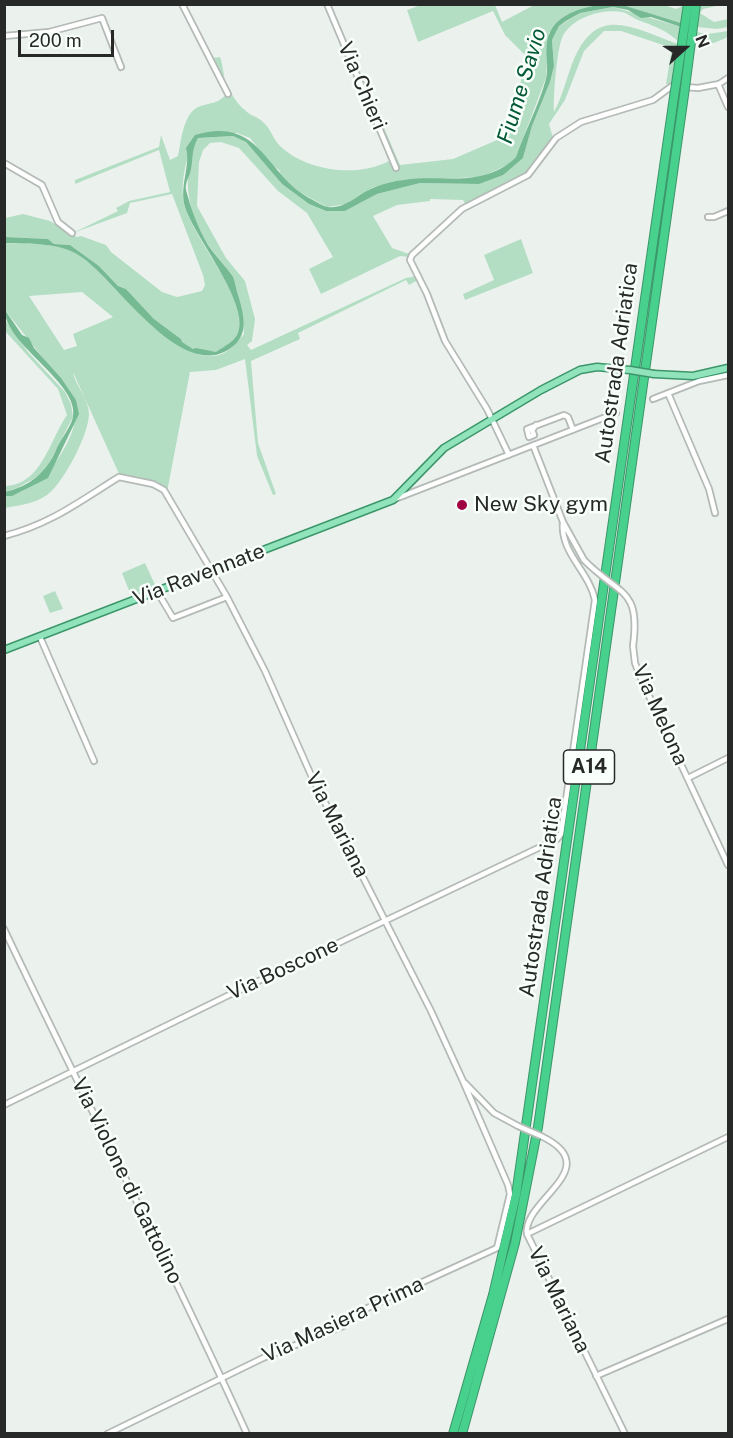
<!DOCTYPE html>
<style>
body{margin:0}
#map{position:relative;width:733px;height:1438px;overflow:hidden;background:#ebf2ee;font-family:"Public Sans",sans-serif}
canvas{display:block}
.frame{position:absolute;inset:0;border:6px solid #272928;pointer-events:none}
.north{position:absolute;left:655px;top:18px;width:60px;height:60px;-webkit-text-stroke:4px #f9fffb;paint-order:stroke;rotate:69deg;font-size:16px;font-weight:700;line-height:24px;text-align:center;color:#272928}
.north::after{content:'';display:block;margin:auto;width:21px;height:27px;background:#272928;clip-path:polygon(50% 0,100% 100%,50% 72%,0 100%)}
.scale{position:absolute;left:18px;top:30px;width:96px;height:27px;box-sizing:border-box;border:3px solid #272928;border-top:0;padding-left:8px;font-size:18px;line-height:21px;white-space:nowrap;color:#272928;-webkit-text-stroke:4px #f9fffb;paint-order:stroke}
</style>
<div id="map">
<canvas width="733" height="1438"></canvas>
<div class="frame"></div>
<div class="north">N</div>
<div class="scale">200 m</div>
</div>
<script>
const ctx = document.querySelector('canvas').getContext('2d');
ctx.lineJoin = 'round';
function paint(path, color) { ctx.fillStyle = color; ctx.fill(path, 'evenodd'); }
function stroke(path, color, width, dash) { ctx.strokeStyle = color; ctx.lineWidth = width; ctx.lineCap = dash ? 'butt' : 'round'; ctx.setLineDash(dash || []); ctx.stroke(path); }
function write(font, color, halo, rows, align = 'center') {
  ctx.font = font + ' "Public Sans",sans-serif'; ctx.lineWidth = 5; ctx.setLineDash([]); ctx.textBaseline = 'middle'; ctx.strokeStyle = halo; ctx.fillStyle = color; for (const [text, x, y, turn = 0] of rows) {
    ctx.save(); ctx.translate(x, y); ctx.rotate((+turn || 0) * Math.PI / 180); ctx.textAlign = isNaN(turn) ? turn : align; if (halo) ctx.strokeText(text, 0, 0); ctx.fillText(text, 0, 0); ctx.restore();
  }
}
const green = new Path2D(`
 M325,5H331L400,165L453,159L504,137L513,120L526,56L505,35L493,11L418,42L407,10L421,5H495L502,22L534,5H604C581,10 565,13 549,33L546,78L516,157L509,164L482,177L404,180L374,187L347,204L327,207L299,192L283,178L279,170L271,165L250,138L237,133L195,135C188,155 181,175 183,198C186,233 255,304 237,335C233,342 223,347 216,352L193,349L181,342V339L154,319L126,289L118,286L99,266L70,245L54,244L48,239L5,237V218L23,214L50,221L77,237L81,236L106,245L111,252L162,292L177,297L202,291L205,285L203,275L172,194L130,203L127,213L73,233L118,211L116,208L129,201L170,192L159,150L75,184V180L159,147L161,135L170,160L178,156C181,142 183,114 198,107C210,102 218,105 227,93L210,64L213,58L220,57C224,68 223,79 228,88C233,96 238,105 245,110C250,116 259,117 264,123C271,129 273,139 280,146C306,171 357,178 389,161L385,146Z
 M619,5H664L676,9L684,5L681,23Z
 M700,5H721L703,9L700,13L714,22L728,19V27L717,29L697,27Z
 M613,7L681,27L679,42C666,30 654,26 638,20C632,18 628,13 622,12C602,8 570,18 562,38C557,50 553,97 554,112C562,97 566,80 572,64C596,3 630,27 678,44L672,85L666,84L672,48L621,31H604L584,51L565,100L549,124L553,138L529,173L466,205L463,200L430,199V201L397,205L373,216L392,248L409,254V257L400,256L321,294L309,269L333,257L307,213L278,191L239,148L221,142L210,143L203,150L199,162L197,206L226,258L245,281L255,319L252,341L247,345L251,350L406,278L416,276L418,280L409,285L406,280L298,333L300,339L251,361L258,443L276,494L273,495L257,456L245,359L216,370L190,372L167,492L159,484L120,476L73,372C75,385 89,399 89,414C89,434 63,484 47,495C34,504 20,505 5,508V496C42,493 82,436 76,400L5,310V243C28,244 61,242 81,256C112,279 175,367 219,355C230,352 237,342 244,334C242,316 240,298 233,280C229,268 216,257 209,246C187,213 180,174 198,138L233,136L246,142L282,184L309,204L326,211H345L377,194L420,183L479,184L523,158L532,126L550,82L554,66L552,40L559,26L580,13ZM82,292L113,317L73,334L77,346L64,350L29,296Z
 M728,31V37L714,43L695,41L696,32L708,34Z
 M521,239L533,273L465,300L463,294L494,280L484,255Z
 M4,318L28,352L65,392L71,404L73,417L44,473L17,488L5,492V486C42,485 50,439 67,415L58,389L5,331Z
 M145,563L157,589L132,598L122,573Z
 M55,591L63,609L50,613L43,596Z`);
const water = new Path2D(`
 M619,4L681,23V27L651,17L641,18L628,10L613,7L580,13L566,21L559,26L552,40L554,66L550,82L532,126L523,158L503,175L479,184L420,183L377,194L345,211H326L309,204L282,184L246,142L233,136L198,138C190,154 194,160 190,173C188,179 185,183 186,190C191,209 198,228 208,245C215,256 226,266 233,277C235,282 236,289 238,295C245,318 250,340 224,352C176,375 114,278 80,256C60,242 28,244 5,243V237L48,239L54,244L70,245L99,266L118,286L126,289L154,319L181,339L182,342L193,349L196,348L216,352C223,347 233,342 237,335C253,307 194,237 185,207C179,186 191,166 186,148L195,135C261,115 265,175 311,199C317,202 322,206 328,207C346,209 358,194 373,188C382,184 394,181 404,180C443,174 484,189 516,157C525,131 539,105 546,79C549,67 545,54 547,42C552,10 594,4 619,4Z
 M5,310L22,335L29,338L34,348L61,378L76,400L79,414L48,478L12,496H5V492C30,486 46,473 56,450C60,440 71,427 73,417C80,383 4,344 5,310Z`);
const minor = new Path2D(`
 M182,4L228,94
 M327,4L396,168
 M4,36L49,32L102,18L121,67
 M718,84L728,107
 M4,163L42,185L58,222L72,233
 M708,217H714L728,211
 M668,393L709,489L715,513
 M653,399L699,381L728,375
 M536,425L532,430L534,435L529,437L527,429L564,415L568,417L573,430
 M533,445L563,522L584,560
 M509,455L487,409L445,341L427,294L410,260L412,255L462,209L528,175L556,138L581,122L653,100L672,86L698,88L719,84L728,78
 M395,499L616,413
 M4,536C51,524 80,501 119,477L153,484L164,490L227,597L265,671L311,775L431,1011L463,1081L508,1185L510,1194L497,1248L381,1301L356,1314L343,1326L263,1358L107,1434
 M157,591L173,618L227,597
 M40,637L94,761
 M633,646L635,663L642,681L728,865
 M688,778L728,758
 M4,929C84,1098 170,1263 247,1434
 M465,1083L494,1113L518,1126
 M4,1105L227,996L557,839L561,834L595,600C589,571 560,553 563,522
 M541,1136C608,1168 522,1200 527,1234L625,1434
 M527,1234L728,1137
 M596,1376L728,1319`);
const major = new Path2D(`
 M654,374L693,376L728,368
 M4,650L393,500L444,448L541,390L580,370L597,367L630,370`);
const highway = new Path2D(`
 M453,1434L493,1295L516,1195L674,97
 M462,1434L515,1243L538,1127L684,95`);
const minorBridge = new Path2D(`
 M584,560C619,596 641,587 633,646
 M518,1126L541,1136`);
const majorBridge = new Path2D(`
 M630,370L654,374`);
const highwayBridge = new Path2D(`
 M684,95L696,4
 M674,97L688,4`);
const markers = [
 [462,505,6,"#9f0243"]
];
const shields = [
 [589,767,51]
];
const shieldNames = [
 ["A14",589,767]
];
const streetNames = [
 ["Via Chieri",362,86,67],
 ["Autostrada Adriatica",617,363,-82],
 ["Via Ravennate",199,575,-21],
 ["Via Melona",660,715,66],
 ["Via Mariana",337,825,63],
 ["Autostrada Adriatica",541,897,-82],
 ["Via Boscone",283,969,-25],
 ["Via Violone di Gattolino",127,1181,64],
 ["Via Mariana",559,1300,64],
 ["Via Masiera Prima",343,1320,-25]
];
const poiNames = [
 ["New Sky gym",474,505]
];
const waterNames = [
 ["Fiume Savio",522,86,-73]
];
paint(green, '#b4dec4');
paint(water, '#76ba93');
stroke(minor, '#b4bab6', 8);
stroke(major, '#3c966a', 9);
stroke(highway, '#3c966a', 10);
stroke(minor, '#fff', 4.5);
stroke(major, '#91e3bb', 6);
stroke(highway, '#48d08d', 8);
stroke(minorBridge, '#b4bab6', 8, []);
stroke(majorBridge, '#3c966a', 9, []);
stroke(highwayBridge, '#3c966a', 10, []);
stroke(minorBridge, '#fff', 4.5);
stroke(majorBridge, '#91e3bb', 6);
stroke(highwayBridge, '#48d08d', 8);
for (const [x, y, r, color] of markers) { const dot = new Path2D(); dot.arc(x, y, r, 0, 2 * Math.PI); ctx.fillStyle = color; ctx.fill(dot); stroke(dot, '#f9fffb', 2); }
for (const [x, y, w] of shields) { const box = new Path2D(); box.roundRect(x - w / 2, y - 17, w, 34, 4.5); ctx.fillStyle = '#f9fffb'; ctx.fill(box); stroke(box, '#272928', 1.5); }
write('bold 20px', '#272928', null, shieldNames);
write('21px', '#272928', '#f9fffb', streetNames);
write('21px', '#272928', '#f9fffb', poiNames, 'left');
write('italic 22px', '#015935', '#f9fffb', waterNames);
</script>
